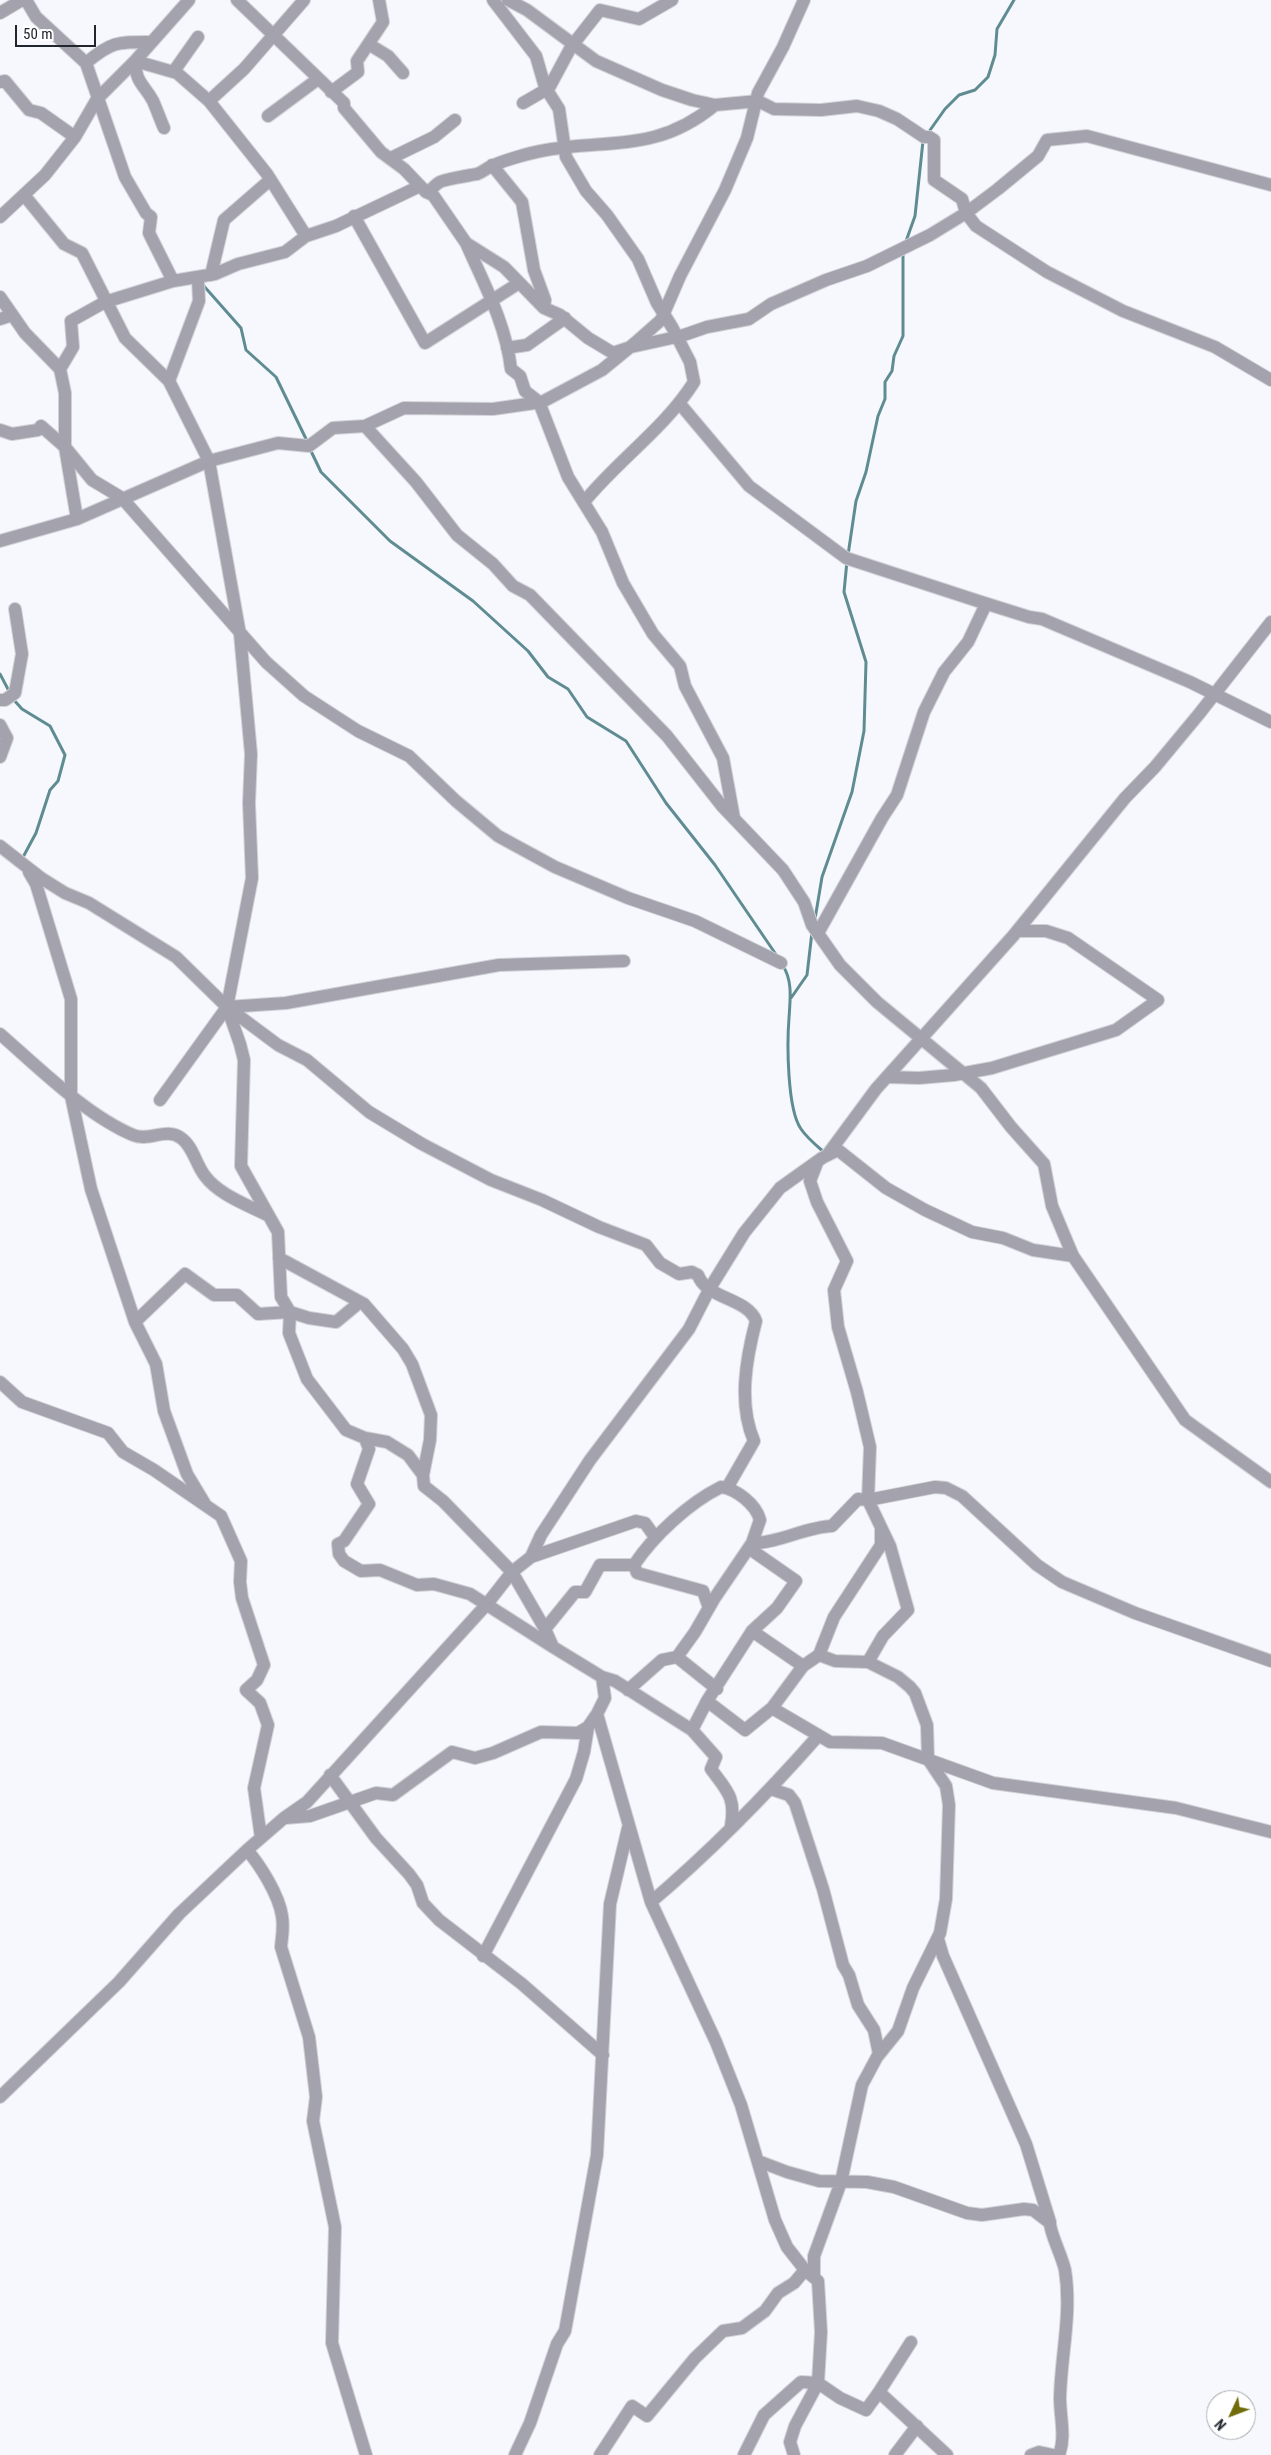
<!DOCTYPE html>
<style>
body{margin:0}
#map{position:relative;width:1271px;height:2455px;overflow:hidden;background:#f6f8fd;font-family:"Roboto Condensed",sans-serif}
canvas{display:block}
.north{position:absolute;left:1206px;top:2390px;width:50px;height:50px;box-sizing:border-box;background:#fff;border:1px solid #a6a8ab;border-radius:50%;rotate:227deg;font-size:14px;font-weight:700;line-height:20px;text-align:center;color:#21252e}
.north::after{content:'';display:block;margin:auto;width:18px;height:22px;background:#706c09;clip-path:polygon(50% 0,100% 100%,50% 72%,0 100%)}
.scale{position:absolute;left:15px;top:25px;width:81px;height:22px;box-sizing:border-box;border:2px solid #21252e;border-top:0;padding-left:6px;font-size:15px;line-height:18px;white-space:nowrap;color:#21252e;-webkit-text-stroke:4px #fff;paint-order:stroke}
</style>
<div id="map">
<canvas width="1271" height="2455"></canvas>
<div class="north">N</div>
<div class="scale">50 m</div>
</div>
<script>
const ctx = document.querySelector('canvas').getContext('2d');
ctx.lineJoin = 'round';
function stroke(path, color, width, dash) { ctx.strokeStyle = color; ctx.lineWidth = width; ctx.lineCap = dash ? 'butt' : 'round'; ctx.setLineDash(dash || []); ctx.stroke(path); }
const stream = new Path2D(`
 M928,133L945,109L959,95L975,90L988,77L995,55L997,29L1014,0
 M905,244L915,216L923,141
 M203,285L241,328L246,350L276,377L308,443
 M310,449L321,472L390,541L473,601L528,651L548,677L568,689L587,717L626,741L666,803L715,865L777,956
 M848,555L856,501L866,472L878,416L885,399V382L892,371L894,356L903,336V253
 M0,674L10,693
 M13,699L22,709L50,726L65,755L58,781L50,790L36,833L22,859
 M815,919L822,877L852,792L864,731L866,662L844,592L847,561
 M783,966C793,981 790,1001 789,1018C787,1043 787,1109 801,1129C807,1138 817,1146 825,1153
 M791,998L807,975L812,932`);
const minor = new Path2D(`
 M26,0L36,17L86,63L125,177L146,213L151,217L149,233L173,281
 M237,0L344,103V108L381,152L404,169L426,192L433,195L466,243L504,267L544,308L560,315L588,338L613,353L631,347L681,336L707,327L749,319L771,304L826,280L867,266L930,235L966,213L998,189L1038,156L1047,140L1087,136L1271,185
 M493,0L536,56L545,87L559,109L566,157L586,191L607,215L638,259L657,303L672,327L690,362L694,382C665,428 618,460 584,502
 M508,0L527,10L596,61L662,90L692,100L715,105L758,101L774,109L821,110L857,106L879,111L897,119L924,137H929L934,140V180L962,199L966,213L976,226L1047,272L1123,311L1215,347L1271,380
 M0,13L22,0
 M370,45L388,56L403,73
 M86,63C112,41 118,42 152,42
 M174,71L198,37
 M0,82L5,81L29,110L41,113L75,137
 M331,92L358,72L357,61L383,22L379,0
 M209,101L244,69L304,0
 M523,103L549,88L571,47L600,10L639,19L672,0
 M268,116L318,79
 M164,128C160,119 157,110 153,101C144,84 136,84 135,61L177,73L209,101L267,174L306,236
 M391,158L434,137L455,120
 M492,165L522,202L534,270L545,300L544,308
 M428,192C432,189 436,184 440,182C443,180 470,175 477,174C483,172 488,167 494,165C505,160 530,153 541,151C609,138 655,154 715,105
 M24,195L64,244L82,253L125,338L169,381L209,461L240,634L251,754L249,803L252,878L227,1007L240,1044L244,1060L241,1166L278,1232L281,1297L290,1312L289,1333L307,1379L346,1430L365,1438L387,1442L408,1455L423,1475L424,1486L443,1501L512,1572L545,1629L553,1647L602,1677L605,1698L597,1714L651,1902L716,2042L741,2105L775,2220L787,2247L805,2270L818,2281L821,2332L818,2383L795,2426L790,2442L794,2455
 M354,216L425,343L519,283
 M0,217L45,175L75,137L97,99L135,61L189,0
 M466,243C484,284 506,324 511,369L520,376L525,391L539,402L568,477L602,532L623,583L653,634L680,666L685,686L723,758L734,818
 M211,275L224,220L270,180
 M0,297L25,333L60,369L65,393V447L77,519
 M0,319L12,315
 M507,348L527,345L565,318
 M60,369L73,347L71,321L105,302L173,281L215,274L238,264L285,252L306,236L336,226L420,186
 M169,381L199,301L198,279
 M680,404L749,486L846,558L978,601L1029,617L1042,619L1190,682L1271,722
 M365,426L416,482L457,535L493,564L513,586L530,595L667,736L722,806L783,870L804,902L812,925L840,965L877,1002L981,1088L1011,1127L1044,1164L1052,1206L1073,1256L1185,1420L1271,1482
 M0,430L12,434L38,430L41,426L65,447L92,480L122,498L266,662L304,696L358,731L409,756L456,801L498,836L555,867L628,898L695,921L781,963
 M0,541L77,519L209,461L278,443L309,446L333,428L365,426L404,408L493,409L542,402L602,370L635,343L661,320L680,276L725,190L747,138L758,93L783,47L804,0
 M0,700H5L15,693L22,654L15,609
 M0,725L7,738L0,757
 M0,846L41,878L65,893L89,903L176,957L227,1007L278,1045L307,1060L369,1112L422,1144L491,1180L542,1200L599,1227L646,1245L660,1263L679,1274L692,1272L698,1275C706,1299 748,1298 756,1321C746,1359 738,1404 754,1441L727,1488
 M29,872L36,884L71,999V1096L91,1189L135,1322L156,1364L164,1411L187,1474L205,1504
 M818,933L882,818L897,795L924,712L944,672L968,642L986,604
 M0,1034C39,1068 86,1115 133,1135C149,1142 166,1127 181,1138C193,1146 196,1165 205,1176C219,1195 248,1205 269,1216
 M887,1077L919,1078L954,1075L992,1068L1116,1030L1158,1000L1068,938L1046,931H1017
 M160,1100L227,1007L286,1003L499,965L624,961
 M828,1154L876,1089L1013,936L1125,798L1155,767L1199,714L1271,622
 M817,1163L810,1181L817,1202L847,1261L834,1290L838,1327L857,1392L870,1447L868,1500L890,1546L908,1610L883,1636L868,1662
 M279,1258L364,1304L403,1349L412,1364L431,1415L430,1440L423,1475
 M135,1322L185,1274L214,1295H237L258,1314L290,1312L309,1318L336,1322L360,1302
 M0,1382L22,1402L108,1433L123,1452L154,1470L221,1516L241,1561L240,1582L242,1598L264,1665L257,1680L246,1690L260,1703L268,1725L254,1788L261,1838
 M365,1438L369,1449L357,1484L369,1504L344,1541L338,1544L339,1554L344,1561L361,1571L380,1570L417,1585L434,1584L470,1594L553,1647
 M531,1557L636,1521L645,1523L655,1537
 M634,1565L637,1573L703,1591L709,1608
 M545,1629L575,1592H585L600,1565H634C654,1535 689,1503 721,1487C736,1489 756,1504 760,1520L752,1543
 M752,1631L803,1666
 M677,1657L717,1689
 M602,1677L615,1681L692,1730L716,1757L711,1769C727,1791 736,1797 731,1826
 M628,1690L662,1660L677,1657L695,1632L714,1599L752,1543C780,1543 805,1527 832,1526L858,1499L868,1500L935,1487L946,1488L962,1496L1037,1565L1062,1582L1135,1613L1271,1661
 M707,1701L745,1730L772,1708L803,1666L819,1655L834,1617L881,1545V1529
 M772,1708L830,1742L882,1743L993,1783L1176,1808L1271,1832
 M692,1730L707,1701L752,1631L777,1608L796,1581L750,1549
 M330,1775L376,1838L409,1874L417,1885L423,1903L439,1920L522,1984L603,2055
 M771,1789L789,1795L795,1803L823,1889L843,1965L849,1975L858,2005L874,2030L879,2054
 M285,1818L310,1816L376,1793L393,1795L452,1752L475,1758L493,1753L541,1732L578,1733L588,1727L597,1714
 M247,1850C260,1865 279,1895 282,1916C284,1927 282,1936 281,1947L309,2037L316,2097L313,2121L335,2227L332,2343L366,2455
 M651,1902C711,1851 766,1795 818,1736
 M938,1939L943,1956L1026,2144L1050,2222
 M483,1956L576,1779L584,1752L588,1727
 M0,2097L119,1982L179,1914L247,1850L284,1818L307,1802L487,1604L512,1572L531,1557L541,1535L590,1460L689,1329L710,1288L744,1233L780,1188L822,1158L838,1150L886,1188L925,1210L972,1232L1003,1238L1033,1250L1073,1256
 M758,2161L787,2172L819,2181L867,2182L894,2187L967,2213L982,2215L1024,2209L1033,2210L1050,2223C1050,2233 1062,2256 1065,2270C1072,2313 1061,2355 1060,2398C1060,2417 1066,2437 1059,2455
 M814,2276V2256L841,2182L862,2085L877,2057L898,2031L913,1988L940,1933L946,1899L949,1805L946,1786L928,1759L927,1725L915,1693L910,1687L898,1677L868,1662L835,1661L819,1655
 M879,2392L911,2342
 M515,2455L530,2423L557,2344L565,2331L597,2155L610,1904L628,1828
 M600,2455L632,2406L647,2416L695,2358L723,2331L742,2328L765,2311L778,2293L794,2283L805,2270
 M744,2455L764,2415L801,2382L818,2383L840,2398L866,2410L879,2392L947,2455
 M895,2455L917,2426
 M1031,2455L1039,2452L1053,2455`);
stroke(stream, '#5f8c92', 3);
stroke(minor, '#d0d2d8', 14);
stroke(minor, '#a4a2ac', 12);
</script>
